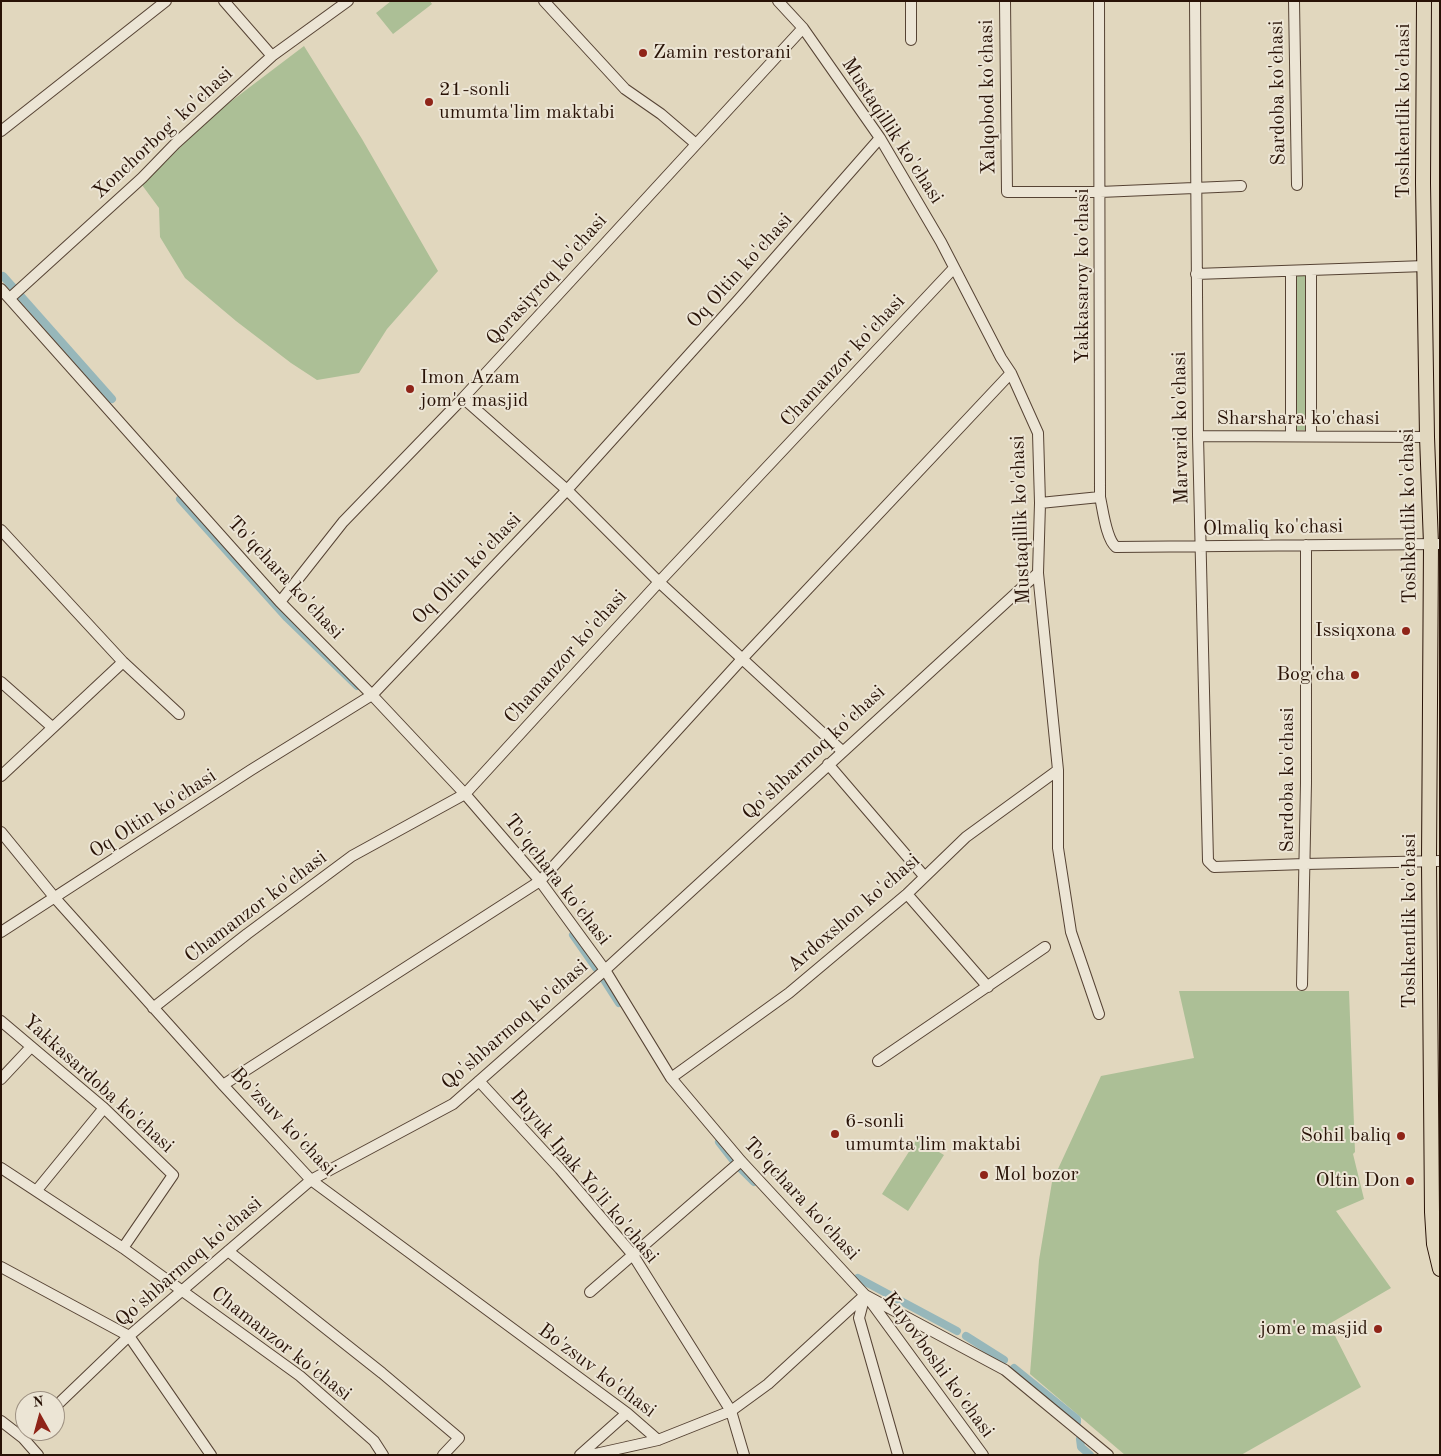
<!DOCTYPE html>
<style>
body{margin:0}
#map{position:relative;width:1441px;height:1456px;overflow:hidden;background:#e1d7be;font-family:"Old Standard TT",serif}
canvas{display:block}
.frame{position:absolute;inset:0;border:2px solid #281206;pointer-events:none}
.north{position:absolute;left:15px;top:1391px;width:50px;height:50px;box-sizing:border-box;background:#ece5d5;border:1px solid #9e9182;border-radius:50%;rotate:353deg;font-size:14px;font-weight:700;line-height:20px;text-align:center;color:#281206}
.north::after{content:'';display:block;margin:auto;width:18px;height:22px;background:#8f2418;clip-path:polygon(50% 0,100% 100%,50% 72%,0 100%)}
</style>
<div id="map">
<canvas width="1441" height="1456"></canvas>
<div class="frame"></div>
<div class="north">N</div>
</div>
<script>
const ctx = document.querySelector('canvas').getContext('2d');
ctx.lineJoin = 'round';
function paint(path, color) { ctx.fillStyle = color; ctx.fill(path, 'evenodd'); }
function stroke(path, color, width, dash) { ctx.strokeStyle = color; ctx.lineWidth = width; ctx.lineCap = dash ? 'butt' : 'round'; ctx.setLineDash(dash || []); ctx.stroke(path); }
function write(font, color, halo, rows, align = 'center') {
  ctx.font = font + ' "Old Standard TT",serif'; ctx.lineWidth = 4; ctx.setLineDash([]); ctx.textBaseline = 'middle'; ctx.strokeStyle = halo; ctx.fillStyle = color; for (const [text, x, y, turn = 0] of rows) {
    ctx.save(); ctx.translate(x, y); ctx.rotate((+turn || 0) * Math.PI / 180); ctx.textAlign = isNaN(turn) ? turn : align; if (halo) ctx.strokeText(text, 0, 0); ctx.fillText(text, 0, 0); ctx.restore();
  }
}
const green = new Path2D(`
 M391,1H430L432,4L393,34L376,13Z
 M304,46L362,139L438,271L387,329L359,373L317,380L291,363L236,321L185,278L160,237L159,208L142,185L213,115Z
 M1296,275H1308L1306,430H1294Z
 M1179,991H1349L1355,1152L1353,1154L1364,1199L1336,1211L1391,1288L1329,1324L1361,1387L1241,1455H1125L1030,1374L1039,1260L1052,1182L1101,1076L1194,1058Z
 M917,1139L944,1155L908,1211L882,1194Z`);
const canal = new Path2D(`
 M3,276L112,399
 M180,499L287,618L357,686
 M573,935L596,968
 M603,978L619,1003
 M719,1142L733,1160
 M741,1169L754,1182
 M858,1278L957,1331
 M966,1336L1004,1360
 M1014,1368L1077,1419V1422
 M1080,1439L1081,1447L1090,1455`);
const minor = new Path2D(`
 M224,1L272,56
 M544,1L625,89L661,114L696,144
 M778,1L803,28L880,138L941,242L1001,358L1011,373L1038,433L1040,503L1038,573L1058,770V848L1071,932L1099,1014
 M1005,1L1007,192H1100L1241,186
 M1099,1L1100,497C1103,510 1106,539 1116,547L1440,544
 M1195,1L1198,436L1208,861L1214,867L1305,864L1440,861
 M1294,1L1297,185
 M911,40V1
 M1,131L166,1
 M1311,270V436
 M1196,274L1425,266
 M1,289L280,602L372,695L465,794L540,881L605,970L671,1078L741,1161L865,1295L1005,1370L1108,1455
 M10,298L142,178L175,144L272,56L348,1
 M463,398L567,490L659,582L842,751
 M1198,436L1427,437
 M1291,436V271
 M1040,503L1100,497
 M1,530L123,662L179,714
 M280,602L343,522L463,398L803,28
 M1,682L52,727
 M828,764L924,876
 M1,776L123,662
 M1,832L55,898L223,1085L311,1180L627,1413L658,1440
 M907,894L988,987
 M1,932L251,770L372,695L567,490L739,299L880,138
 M1302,985L1306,783V545
 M153,1008L247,934L352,856L465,794L659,582L954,268
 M1,1021L104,1108L173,1175L123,1248
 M878,1061L1045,947
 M671,1078L789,993L907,894L966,837L1058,770
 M1,1079L31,1047
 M479,1081L560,1169L633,1255L731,1411L744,1455
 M223,1085L540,881L742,659L1011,373
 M1,1168L123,1248L300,1376L374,1441L383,1455
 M37,1190L104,1108
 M228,1251L382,1373L459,1438L443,1455
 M1,1267L129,1336L211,1455
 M590,1292L741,1161
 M865,1295L859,1318L898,1455
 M868,1298L983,1455
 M55,1407L129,1336L311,1180L453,1104L605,970L1038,573
 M1,1421L23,1438L38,1455
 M580,1455L627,1413
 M591,1455L658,1440L731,1411L768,1384L865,1295`);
const major = new Path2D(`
 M1424,1L1423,183L1427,437L1431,544L1429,862L1432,1212L1434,1244L1440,1269`);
const markers = [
 [643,53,5,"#8f2418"],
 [429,102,5,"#8f2418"],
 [410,389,5,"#8f2418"],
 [1406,631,5,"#8f2418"],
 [1355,675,5,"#8f2418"],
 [835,1134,5,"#8f2418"],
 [1401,1136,5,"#8f2418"],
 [984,1175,5,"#8f2418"],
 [1410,1181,5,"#8f2418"],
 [1378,1329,5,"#8f2418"]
];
const poiNames = [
 ["Zamin restorani",653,53],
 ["21-sonli",439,90],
 ["umumta'lim maktabi",439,113],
 ["Imon Azam",420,378],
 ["jom'e masjid",420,401],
 ["Issiqxona",1396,631,"right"],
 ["Bog'cha",1345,675,"right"],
 ["6-sonli",845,1122],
 ["umumta'lim maktabi",845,1145],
 ["Sohil baliq",1391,1136,"right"],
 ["Mol bozor",994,1175],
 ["Oltin Don",1400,1181,"right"],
 ["jom'e masjid",1368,1329,"right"]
];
const streetNames = [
 ["Sardoba ko'chasi",1278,93,-91],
 ["Xalqobod ko'chasi",988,97,-91],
 ["Toshkentlik ko'chasi",1404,111,-90],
 ["Mustaqillik ko'chasi",892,131,57],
 ["Xonchorbog' ko'chasi",163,133,-43],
 ["Oq Oltin ko'chasi",740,271,-48],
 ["Yakkasaroy ko'chasi",1083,276,-90],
 ["Qorasiyroq ko'chasi",547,280,-48],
 ["Chamanzor ko'chasi",843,361,-47],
 ["Sharshara ko'chasi",1298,419],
 ["Marvarid ko'chasi",1181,428,-91],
 ["Toshkentlik ko'chasi",1409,516,-91],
 ["Mustaqillik ko'chasi",1021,520,-92],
 ["Olmaliq ko'chasi",1273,528,-1],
 ["Oq Oltin ko'chasi",467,569,-46],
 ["To'qchara ko'chasi",285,578,47],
 ["Chamanzor ko'chasi",566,657,-48],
 ["Qo'shbarmoq ko'chasi",814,753,-43],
 ["Sardoba ko'chasi",1288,780,-90],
 ["Oq Oltin ko'chasi",153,814,-33],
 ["To'qchara ko'chasi",557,880,52],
 ["Chamanzor ko'chasi",256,907,-37],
 ["Ardoxshon ko'chasi",854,913,-41],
 ["Toshkentlik ko'chasi",1410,921,-90],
 ["Qo'shbarmoq ko'chasi",515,1025,-41],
 ["Yakkasardoba ko'chasi",98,1084,42],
 ["Bo'zsuv ko'chasi",283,1122,46],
 ["Buyuk Ipak Yo'li ko'chasi",584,1177,50],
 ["To'qchara ko'chasi",801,1199,47],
 ["Qo'shbarmoq ko'chasi",189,1262,-41],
 ["Chamanzor ko'chasi",281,1344,38],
 ["Kuyovboshi ko'chasi",938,1365,54],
 ["Bo'zsuv ko'chasi",597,1371,37]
];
paint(green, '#acbf96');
stroke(canal, '#97b7ba', 8);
stroke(minor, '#564334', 12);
stroke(major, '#281206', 16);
stroke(minor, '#ece5d5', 10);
stroke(major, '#e1d7be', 14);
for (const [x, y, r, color] of markers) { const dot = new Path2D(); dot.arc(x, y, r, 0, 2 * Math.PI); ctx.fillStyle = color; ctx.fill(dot); stroke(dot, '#ece5d5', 2); }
write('20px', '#281206', '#ece5d5', poiNames, 'left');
write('20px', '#281206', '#ece5d5', streetNames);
</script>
